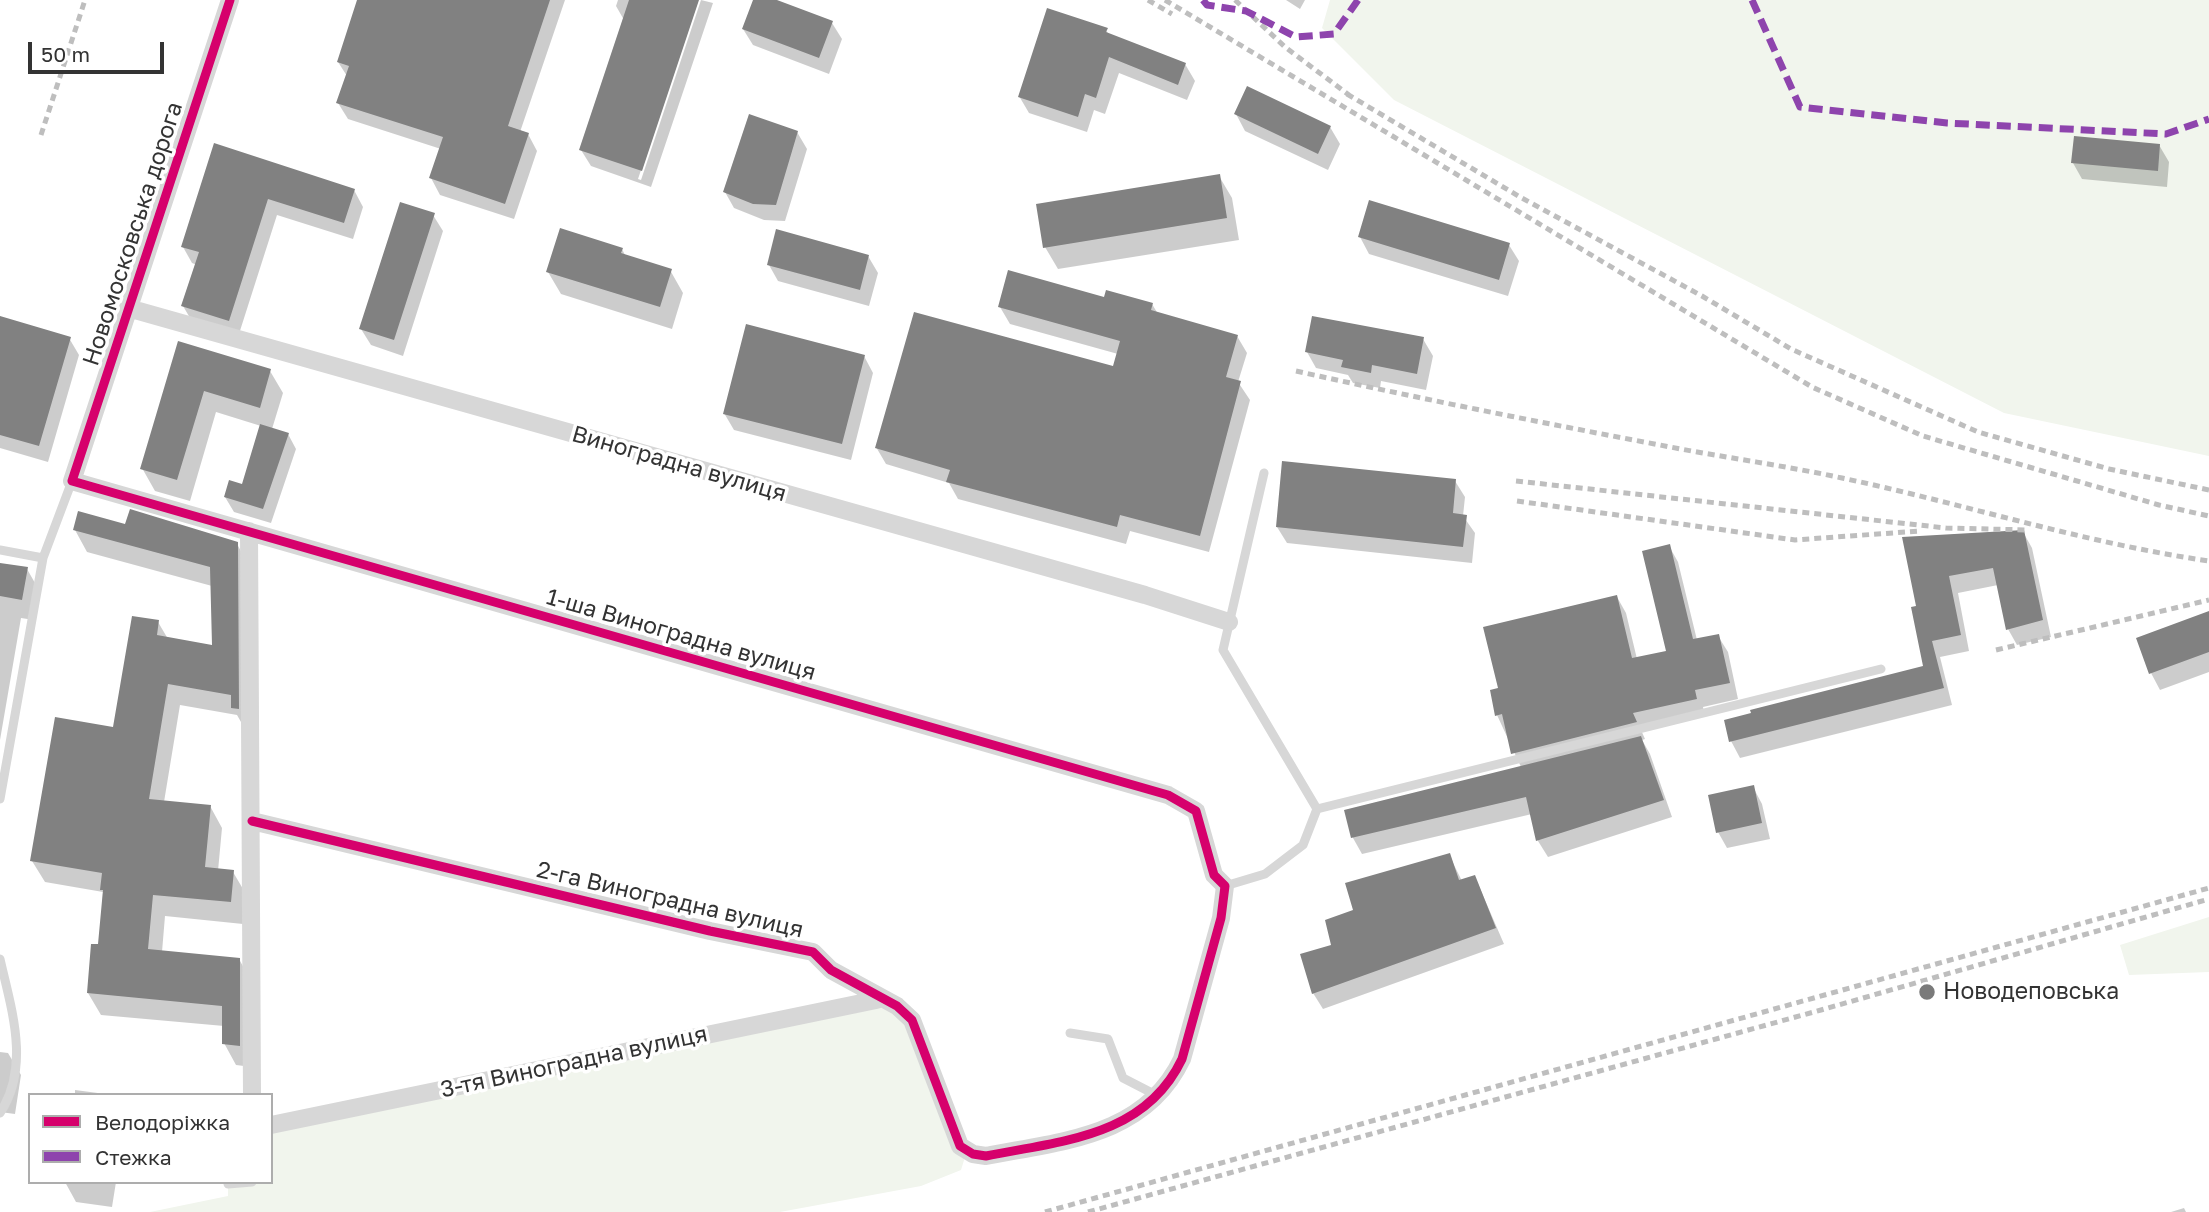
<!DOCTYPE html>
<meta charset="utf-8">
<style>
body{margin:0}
#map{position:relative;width:2209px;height:1212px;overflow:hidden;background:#fff;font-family:"Golos Text",sans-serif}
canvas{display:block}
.legend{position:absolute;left:28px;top:1093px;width:245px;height:91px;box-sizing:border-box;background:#fff;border:2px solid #adadad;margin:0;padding:9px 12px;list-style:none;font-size:21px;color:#333}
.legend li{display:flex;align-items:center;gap:14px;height:35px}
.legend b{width:35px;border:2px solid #adadad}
.scale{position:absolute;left:28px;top:42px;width:136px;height:32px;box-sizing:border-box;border:4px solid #333;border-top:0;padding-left:9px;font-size:21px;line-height:24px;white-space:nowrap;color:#333;-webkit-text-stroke:5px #fff;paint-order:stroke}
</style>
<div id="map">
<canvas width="2209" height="1212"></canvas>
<ul class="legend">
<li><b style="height:9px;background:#d6006c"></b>Велодоріжка</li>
<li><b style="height:9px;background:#8e44ad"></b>Стежка</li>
</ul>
<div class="scale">50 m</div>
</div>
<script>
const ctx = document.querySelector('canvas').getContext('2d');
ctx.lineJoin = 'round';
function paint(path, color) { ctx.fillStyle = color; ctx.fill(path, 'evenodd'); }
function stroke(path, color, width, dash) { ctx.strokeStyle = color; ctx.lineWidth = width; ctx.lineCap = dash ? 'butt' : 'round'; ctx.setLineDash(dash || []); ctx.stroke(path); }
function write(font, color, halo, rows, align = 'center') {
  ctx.font = font + ' "Golos Text",sans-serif'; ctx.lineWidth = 7; ctx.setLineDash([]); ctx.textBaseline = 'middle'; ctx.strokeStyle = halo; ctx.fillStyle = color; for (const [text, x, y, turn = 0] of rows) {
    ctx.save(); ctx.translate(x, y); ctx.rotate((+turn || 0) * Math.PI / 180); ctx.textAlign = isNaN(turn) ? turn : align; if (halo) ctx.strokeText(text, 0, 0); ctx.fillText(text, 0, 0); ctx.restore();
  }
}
const green = new Path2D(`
 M1330,0H2209V456L2004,413L1394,100L1322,28Z
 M2209,917V972L2129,975L2120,945Z
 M876,1000L916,1020L965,1157L961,1170L921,1186L780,1212H150L228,1196V1184L271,1182V1125Z`);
const shadow = new Path2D(`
 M359,0H565L520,132L528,134L537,151L514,219L440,195L431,178L441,149L348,119L338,103L347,76L338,62Z
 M618,0H698L638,179L641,180L701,0L713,3L651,187L591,166L581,150L624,20L616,6Z
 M754,0H772L832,23L842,39L829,74L753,45L743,29Z
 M1286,0H1305L1300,9Z
 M1106,30L1109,35L1185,64L1195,81L1187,100L1119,73L1105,114L1094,110L1087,132L1029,113L1019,96Z
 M1236,114L1330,127L1340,144L1328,170L1245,131Z
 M797,132L807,149L785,221L764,220L734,208L725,192Z
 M2159,145L2169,162L2167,187L2082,179L2073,163Z
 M215,146L354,190L363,207L353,239L277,215L238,337L193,323L183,306L197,265L192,263L183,247Z
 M1219,176L1232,198L1239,240L1058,269L1045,247Z
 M433,215L443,231L403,356L371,345L361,329Z
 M1360,237L1509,245L1519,261L1508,296L1369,254Z
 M622,249L626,257L670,270L683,293L672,329L561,294L548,272Z
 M868,256L878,273L869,306L778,281L769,265Z
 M1105,299L1152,304L1158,314L1237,336L1247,353L1238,382L1250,400L1209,552L1130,531L1126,544L958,499L949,483L886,464L876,447L1114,368L1118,354L1010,324L1000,307Z
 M0,318L69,338L79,355L48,462L0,448Z
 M1423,339L1433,356L1426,390L1381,381L1380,388L1353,383L1348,375L1316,368L1307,352Z
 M180,343L270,371L283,393L272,429L288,434L296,449L271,523L234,512L225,497L243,486L261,426L216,412L190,501L155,491L142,468Z
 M864,356L873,373L851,460L734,430L724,413Z
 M1455,481L1465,497L1463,516L1475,533L1472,563L1287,543L1277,527Z
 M127,526L237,544L249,566L245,729L237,715L180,705L164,802L210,806L222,828L218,871L233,872L246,894L243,924L165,916L162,952L239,959L251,981L252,1067L236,1065L224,1043V1026L101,1015L88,993L100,946L103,892L45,882L32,861L115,729L158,622L168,639L213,647L212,586L87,552L75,530Z
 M2023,532L2032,548L2051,637L2017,645L2008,629L1998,585L1958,593L1969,651L1940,657L1952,705L1740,758L1731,741L1925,667L1918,608L1904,539Z
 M1669,546L1678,562L1697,640L1718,636L1728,652L1738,699L1703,707L1705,716L1641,730L1645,739L1642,740L1650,754L1672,817L1548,857L1538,841L1532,814L1362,854L1353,838L1346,811L1521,767L1497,715L1500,689L1617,597L1626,613L1637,659L1668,653Z
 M0,565L27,569L39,590L34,620L21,618L0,740Z
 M2209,613V672L2160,690L2151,673Z
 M1753,787L1762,804L1770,839L1727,848L1718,832Z
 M1449,855L1462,881L1475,877L1504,944L1323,1009L1313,993L1355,911Z
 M0,1052L8,1053L21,1075L15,1114L0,1112Z
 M75,1090L113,1095H75Z
 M65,1182H116L112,1207L76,1202Z
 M2184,1208L2186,1212H2171Z`);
const building = new Path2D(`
 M357,0H550L508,126L529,133L505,204L429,178L443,137L336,103L349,66L337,62Z
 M629,0H699L642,171L579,150Z
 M753,0H777L833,21L819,58L742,29Z
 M1047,8L1108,28L1106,32L1186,63L1178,85L1109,57L1096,98L1085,94L1078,117L1018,97Z
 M1247,86L1331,126L1318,154L1234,114Z
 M749,114L798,131L776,205L753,204L723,192Z
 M2074,136L2160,144L2158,171L2071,163Z
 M214,143L355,189L344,223L268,199L229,321L181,306L199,252L181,247Z
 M1220,174L1227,218L1043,248L1036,204Z
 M1369,200L1510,243L1499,280L1358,237Z
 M400,202L435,213L394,340L359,329Z
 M560,228L623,248L621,253L672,269L660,307L546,272Z
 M776,229L869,255L860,290L767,265Z
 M1008,270L1104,297L1106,290L1153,303L1151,310L1238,335L1226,377L1241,381L1200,536L1120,515L1117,527L946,482L950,470L875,448L914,312L1113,366L1120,341L998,307Z
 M0,316L71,337L39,446L0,435Z
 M1312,316L1424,337L1417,374L1372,365L1371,373L1341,367L1343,360L1305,352Z
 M746,324L865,355L842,444L723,414Z
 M178,341L271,369L260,408L204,391L177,480L140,469Z
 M260,424L289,433L263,509L224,497L229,480L242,484Z
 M1282,461L1456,479L1453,513L1467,515L1463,547L1276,527Z
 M130,509L238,542L239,709L231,708V695L168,684L149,799L211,805L205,867L234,870L231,902L153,895L148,949L240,958V1046L222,1044V1006L87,993L91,944H98L103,890H100L102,873L30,861L55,717L113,727L132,616L159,620L157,635L212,645L210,567L73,530L78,511L125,524Z
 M2024,530L2043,620L2006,630L1993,568L1949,576L1961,635L1932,641L1944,688L1729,742L1724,720L1751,713L1750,710L1923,666L1911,607L1916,606L1902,537Z
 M1670,544L1693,639L1719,634L1730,683L1695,690L1697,699L1633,713L1637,722L1511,754L1502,714L1495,716L1490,690L1498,688L1483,627L1617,595L1632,658L1666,651L1642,551Z
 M0,563L28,567L22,600L0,596Z
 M2209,611V652L2149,674L2136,638Z
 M1641,736L1664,800L1536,841L1526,797L1351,838L1344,810Z
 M1754,785L1762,823L1716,833L1708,795Z
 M1450,853L1459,880L1475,875L1496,928L1312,994L1300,954L1331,945L1325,920L1353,910L1345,883Z`);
const service = new Path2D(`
 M0,550L43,558L72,481
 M0,799L43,558
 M1317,809L1881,669
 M1225,886L1265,874L1303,845L1317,809L1223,650L1264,473
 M0,959C11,1008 31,1066 0,1113
 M1070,1033L1108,1039L1123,1078L1156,1095
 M228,1184L252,1182`);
const minor = new Path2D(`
 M230,0L72,481L1168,795L1196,811L1214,875L1225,886L1221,918L1182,1059C1145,1137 1061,1141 986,1156L973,1154L960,1146L912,1020L897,1006L831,970L813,952L710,931L252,821
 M128,308L1145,595L1229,622
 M249,531L252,1095
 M271,1125L876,1000`);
const rail = new Path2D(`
 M1148,0L1172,14
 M1165,0L1812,387L1923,436L2159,505L2209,516
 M1235,0L1285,47L1353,98
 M1347,94L1520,197L1702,296L1791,349L1978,432L2109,469L2209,490
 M41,135L85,0
 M1296,371C1417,398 1538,422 1660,445C1720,457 1782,465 1842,478C1965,504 2084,543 2209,561
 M1516,481L1946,528L2028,530
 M1517,501L1795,540L1919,531
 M1996,650L2209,600
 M1045,1212L2209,888
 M1088,1212L1821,1010L2209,899`);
const quiet = new Path2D(`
 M1203,0L1207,5L1246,11L1296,37L1334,34L1358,0
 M1752,0L1800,107L1947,123L2166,134L2209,119`);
const cycleway = new Path2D(`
 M230,0L72,481L1168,795L1196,811L1214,875L1225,886L1221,918L1182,1059C1145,1137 1061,1141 986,1156L973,1154L960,1146L912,1020L897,1006L831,970L813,952L710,931L252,821`);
const markers = [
 [1927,992,9,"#7a7a7a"]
];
const streetNames = [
 ["Новомосковська дорога",133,234,-72],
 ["Виноградна вулиця",679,464,16],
 ["1-ша Виноградна вулиця",681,635,16],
 ["2-га Виноградна вулиця",670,900,13],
 ["3-тя Виноградна вулиця",574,1062,-12]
];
const poiNames = [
 ["Новодеповська",1943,992]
];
paint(green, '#f1f5ed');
paint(shadow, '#0003');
paint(building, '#818181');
stroke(service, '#d7d7d7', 9);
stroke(minor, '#d7d7d7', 18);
stroke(rail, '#bebebe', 5, [7, 5]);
stroke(quiet, '#8e44ad', 7, [14, 7]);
stroke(cycleway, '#d6006c', 9);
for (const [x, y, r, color] of markers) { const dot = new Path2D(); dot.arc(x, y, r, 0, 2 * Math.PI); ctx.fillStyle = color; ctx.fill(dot); stroke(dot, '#fff', 2.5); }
write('23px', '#333', '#fff', streetNames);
write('23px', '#333', '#fff', poiNames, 'left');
</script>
